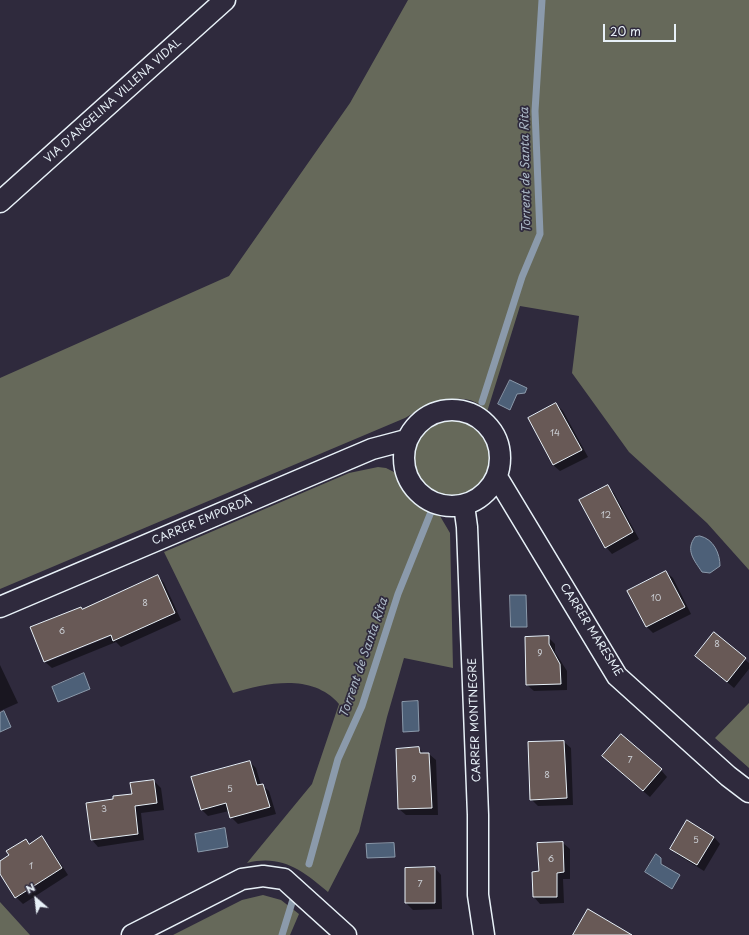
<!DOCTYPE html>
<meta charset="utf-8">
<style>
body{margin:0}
#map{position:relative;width:749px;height:935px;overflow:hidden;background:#2f2a3d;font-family:"Playpen Sans",sans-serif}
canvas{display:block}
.north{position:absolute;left:16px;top:879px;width:40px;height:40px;-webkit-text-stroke:3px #2f2a3d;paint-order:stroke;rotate:332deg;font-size:11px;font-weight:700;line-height:16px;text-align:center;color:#e8f1f8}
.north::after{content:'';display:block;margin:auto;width:14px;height:18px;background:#e8f1f8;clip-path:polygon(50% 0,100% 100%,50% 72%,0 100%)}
.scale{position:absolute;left:603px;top:24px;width:73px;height:18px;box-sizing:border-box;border:2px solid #e8f1f8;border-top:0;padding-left:5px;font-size:12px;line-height:14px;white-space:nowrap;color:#e8f1f8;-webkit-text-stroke:3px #2f2a3d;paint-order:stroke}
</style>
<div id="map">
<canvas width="749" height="935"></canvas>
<div class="north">N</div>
<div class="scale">20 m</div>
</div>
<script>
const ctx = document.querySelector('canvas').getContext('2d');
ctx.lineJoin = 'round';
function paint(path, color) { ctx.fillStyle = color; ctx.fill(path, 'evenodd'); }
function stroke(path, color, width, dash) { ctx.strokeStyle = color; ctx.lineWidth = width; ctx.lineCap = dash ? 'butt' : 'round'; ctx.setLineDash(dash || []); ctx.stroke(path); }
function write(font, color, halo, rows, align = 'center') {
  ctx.font = font + ' "Playpen Sans",sans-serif'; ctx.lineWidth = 3.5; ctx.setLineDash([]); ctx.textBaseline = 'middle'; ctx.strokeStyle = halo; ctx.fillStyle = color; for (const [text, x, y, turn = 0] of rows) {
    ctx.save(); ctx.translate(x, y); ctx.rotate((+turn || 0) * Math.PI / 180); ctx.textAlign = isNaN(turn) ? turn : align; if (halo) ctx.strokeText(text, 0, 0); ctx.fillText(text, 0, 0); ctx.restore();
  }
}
const green = new Path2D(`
 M408,0H749V570L707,523L629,452L572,373L579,316L520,306L487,412C466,385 427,406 405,418L0,589V378L229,276L350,103Z
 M413 458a39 39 0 1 1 78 0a39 39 0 1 1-78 0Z
 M378,467L386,468L396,473L413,499L440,516L450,533L453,668L404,658L387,717L359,832L328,892C303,871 282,854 247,863L312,784L339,704C312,673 267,683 233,693L164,552L349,473Z
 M749,703V768L715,738Z
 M263,895L281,900L299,914L290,935H173L242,900Z
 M0,902L30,935H0Z`);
const water = new Path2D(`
 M510,380L527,388L525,393L517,394L510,410L498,404Z
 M700,536C714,539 720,554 720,566L710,573L702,572C694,560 685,550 695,537Z
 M510,595H526L527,627H511Z
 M84,673L90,689L58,702L52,687Z
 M418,701L419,731L403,732L402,702Z
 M4,711L11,727L0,732V713Z
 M225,828L228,847L198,852L195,834Z
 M394,843L395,857L367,858L366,844Z
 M656,854L661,858V864L680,875L672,889L645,872Z`);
const shadow = new Path2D(`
 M556,404L563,411L588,457L560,471L553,465L529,418Z
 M607,486L614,493L639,539L612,554L606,547Z
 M666,572L673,578L691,614L653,633L646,626Z
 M158,576L164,583L181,620L121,647L116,642L52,668L45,662L31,628L81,608L83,610ZM115,632L116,634L47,662V660Z
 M715,634L749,663V669L734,688L696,656Z
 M548,637L555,644V652L567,671V690L534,691L527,685Z
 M0,665L18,703L0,711Z
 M564,742L571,748L573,805L538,806L531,799Z
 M419,748L424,754H429L436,760L438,815H406L399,809Z
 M250,762L256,768L261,785L269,791L276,814L238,824L231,817L229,811L208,816L202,810Z
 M610,763L661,770L667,777L650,797Z
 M154,781L161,788L164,810L141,813L144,840L98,847L92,840L114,800L133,795Z
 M41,837L48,844L68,875L23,904L16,897L0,872V862L10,856L26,840L30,844Z
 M714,837L720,844L704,871L678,855L671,849Z
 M563,843L570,849V879H563L564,903L540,904L534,897L540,872L538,844Z
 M435,868L441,875L442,909L413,910L406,903V869Z`);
const stream = new Path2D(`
 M482,402L522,277L540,234L535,111L542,0
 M309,864L338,759L362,706L398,594L433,507
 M282,935L294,896`);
const building = new Path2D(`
 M556,403L582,450L553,465L528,418Z
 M608,485L633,532L605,548L579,500Z
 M666,571L685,607L646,627L627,591Z
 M158,575L175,613L113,641L111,635L44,662L30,627L81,607L82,609Z
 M714,632L746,658L727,682L695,656Z
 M549,636V644L560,664L561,684L526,685L525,637Z
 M621,734L662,769L643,791L602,756Z
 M564,741L567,798L530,800L528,742Z
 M419,747L420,753H429L432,808L398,809L396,749Z
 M250,761L257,785L263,784L270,807L230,818L226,803L201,810L191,777Z
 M154,780L157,803L135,806L138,834L91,840L86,803L113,799V796L132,794L130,783Z
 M687,820L714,837L697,865L670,849Z
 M42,836L62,868L15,898L0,874V861L9,855L6,851L26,839L29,844Z
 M563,842L564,872L557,873V897H533L532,872L539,871L537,843Z
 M435,867V903H405V868Z
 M588,909L632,935H573Z`);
const street = new Path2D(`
 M0,202L225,0
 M404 458a48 48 0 1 1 96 0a48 48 0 1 1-96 0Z
 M497,477L617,676L728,776L749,792
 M464,505L467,527L478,815V895L484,935
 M0,607L372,449L406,440
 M132,935L242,879L263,876L284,879L346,935`);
const numberNames = [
 ["14",555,434],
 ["12",606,516],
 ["10",656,599],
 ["8",145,604],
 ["6",62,632],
 ["8",717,645],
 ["9",540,654],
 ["7",630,761],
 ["8",547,776],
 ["9",414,780],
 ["5",230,790],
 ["3",104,810],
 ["5",696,841],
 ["6",551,860],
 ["1",31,867],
 ["7",420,885]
];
const streetNames = [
 ["VIA D'ANGELINA VILLENA VIDAL",113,101,-42],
 ["CARRER EMPORDÀ",202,521,-23],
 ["CARRER MARESME",591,630,58],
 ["CARRER MONTNEGRE",475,720,-92]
];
const waterNames = [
 ["Torrent de Santa Rita",526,170,-91],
 ["Torrent de Santa Rita",364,658,-71]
];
paint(green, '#66695a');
paint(water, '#4d6078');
stroke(water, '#8b9aab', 1);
paint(shadow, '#0007');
stroke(stream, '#8b9aab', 7);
paint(building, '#685956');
stroke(building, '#e8f1f8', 1);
stroke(street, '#e8f1f8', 23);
stroke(street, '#2f2a3d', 20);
write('9px', '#c8cbd0', null, numberNames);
write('11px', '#e8f1f8', '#2f2a3d', streetNames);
write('italic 12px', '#aab7c5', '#2f2a3d', waterNames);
</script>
